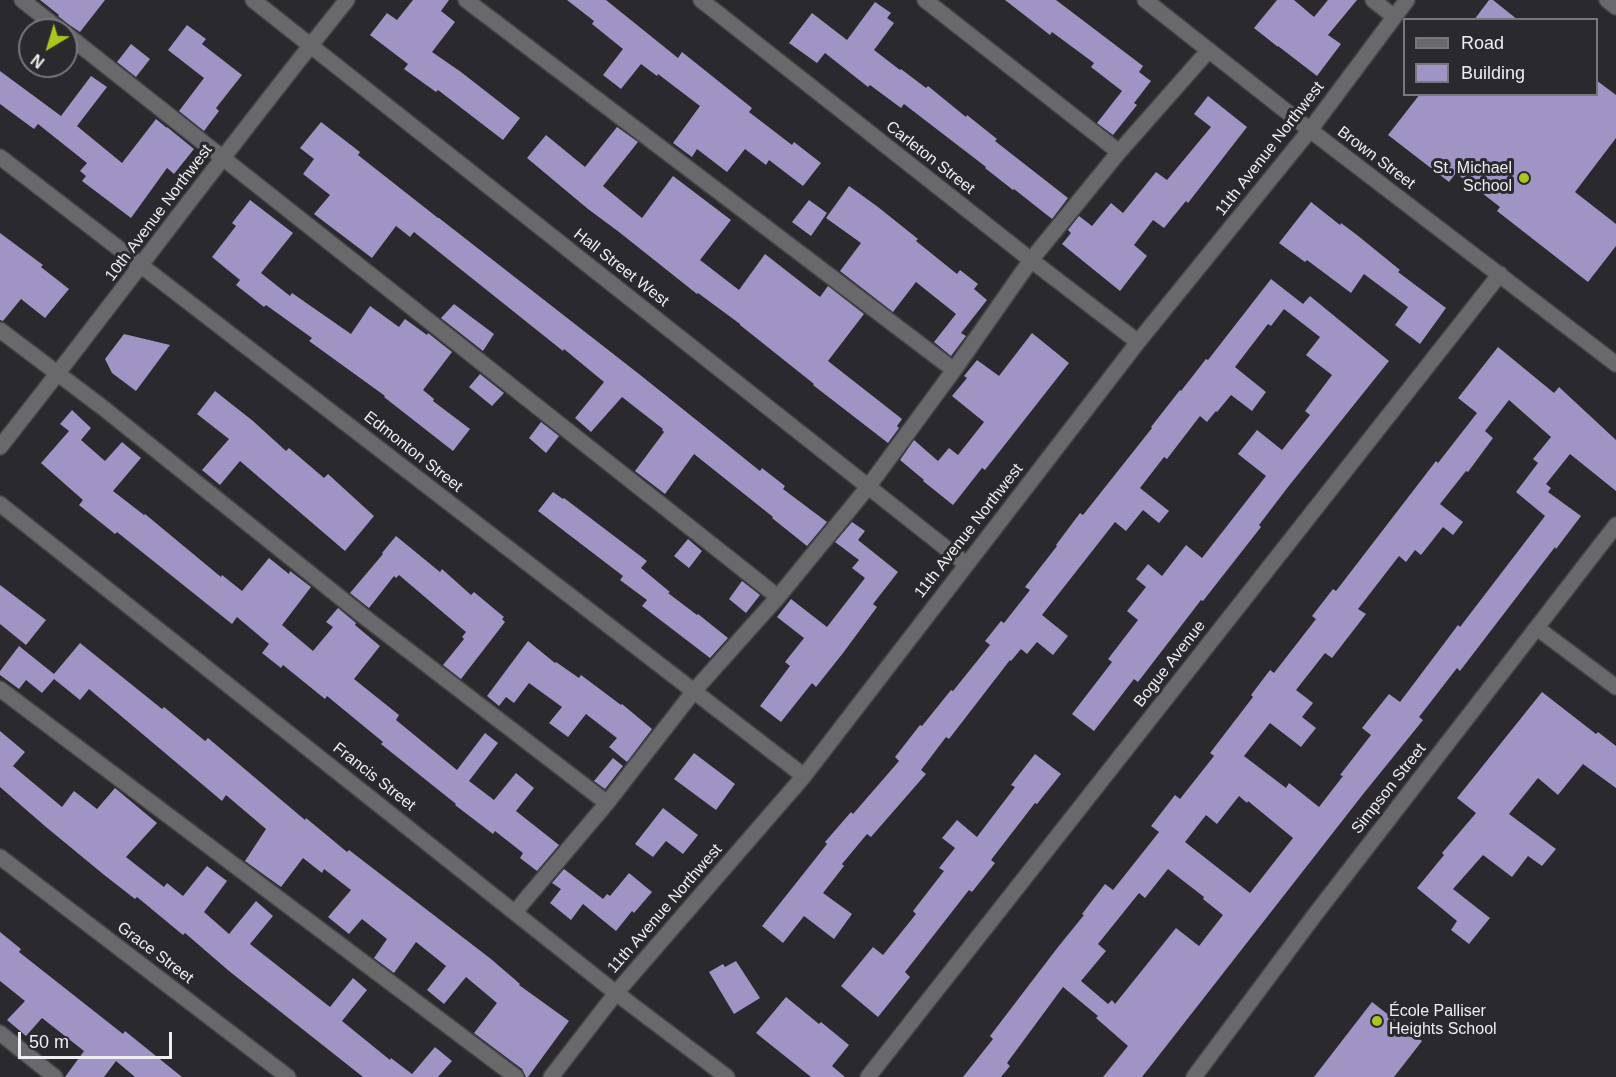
<!DOCTYPE html>
<meta charset="utf-8">
<style>
body{margin:0}
#map{position:relative;width:1616px;height:1077px;overflow:hidden;background:#2a292e;font-family:Arial,sans-serif}
canvas{display:block}
.legend{position:absolute;left:1403px;top:18px;width:195px;height:78px;box-sizing:border-box;background:#2a292e;border:2px solid #78777c;margin:0;padding:8px 10px;list-style:none;font-size:18px;color:#eeedf1}
.legend li{display:flex;align-items:center;gap:12px;height:30px}
.legend b{width:30px;border:2px solid #78777c}
.north{position:absolute;left:18px;top:18px;width:60px;height:60px;box-sizing:border-box;background:#2a292e;border:2px solid #78777c;border-radius:50%;rotate:218deg;font-size:16px;font-weight:700;line-height:24px;text-align:center;color:#eeedf1}
.north::after{content:'';display:block;margin:auto;width:21px;height:27px;background:#a9c71a;clip-path:polygon(50% 0,100% 100%,50% 72%,0 100%)}
.scale{position:absolute;left:18px;top:1032px;width:154px;height:27px;box-sizing:border-box;border:3px solid #eeedf1;border-top:0;padding-left:8px;font-size:18px;line-height:21px;white-space:nowrap;color:#eeedf1;-webkit-text-stroke:4px #2a292e;paint-order:stroke}
</style>
<div id="map">
<canvas width="1616" height="1077"></canvas>
<ul class="legend">
<li><b style="height:8px;background:#69686b"></b>Road</li>
<li><b style="height:16px;background:#a094c4"></b>Building</li>
</ul>
<div class="north">N</div>
<div class="scale">50 m</div>
</div>
<script>
const ctx = document.querySelector('canvas').getContext('2d');
ctx.lineJoin = 'round';
function paint(path, color) { ctx.fillStyle = color; ctx.fill(path, 'evenodd'); }
function stroke(path, color, width, dash) { ctx.strokeStyle = color; ctx.lineWidth = width; ctx.lineCap = dash ? 'butt' : 'round'; ctx.setLineDash(dash || []); ctx.stroke(path); }
function write(font, color, halo, rows, align = 'center') {
  ctx.font = font + ' Arial,sans-serif'; ctx.lineWidth = 6; ctx.setLineDash([]); ctx.textBaseline = 'middle'; ctx.strokeStyle = halo; ctx.fillStyle = color; for (const [text, x, y, turn = 0] of rows) {
    ctx.save(); ctx.translate(x, y); ctx.rotate((+turn || 0) * Math.PI / 180); ctx.textAlign = isNaN(turn) ? turn : align; if (halo) ctx.strokeText(text, 0, 0); ctx.fillText(text, 0, 0); ctx.restore();
  }
}
const building = new Path2D(`
 M40,0H105L80,32L68,24L58,16L59,15Z
 M413,0H449L441,11L455,22L432,52L461,72L520,118L503,140L438,90L436,92L404,69L408,64L370,35L387,13L397,20Z
 M567,0H606L678,58L682,52L752,108L749,112L792,145L794,142L821,163L803,186L769,160L766,165L745,149L727,172L697,149L692,157L673,143L700,106L658,74L657,76L641,64L621,89L603,75L623,49L592,24L594,21Z
 M1005,0H1056L1143,66L1139,72L1151,81L1134,103L1137,105L1113,135L1097,123L1122,91L1091,67L1094,63L1052,32L1050,35Z
 M1277,0H1294L1314,17L1328,0H1357L1328,35L1341,44L1317,76L1278,46V47L1254,28Z
 M1489,0H1493L1518,20H1474Z
 M875,2L891,13L887,18L894,23L874,50L900,70L901,69L926,88L928,86L966,117L967,115L997,139L995,141L1068,198L1052,219L1014,189L1013,190L985,168L986,167L904,104L901,108L870,85L868,87L825,53L817,63L789,43L812,13L847,40Z
 M187,25L206,39L202,44L242,75L216,108L219,111L204,131L179,111L204,78L168,50Z
 M131,44L150,59L136,77L117,62Z
 M0,71L61,116L91,76L107,87L77,126L122,163L156,119L167,128V127L194,149L174,174L167,168L131,218L82,181L86,176L80,171L87,163L38,124L34,129L0,104Z
 M1596,80L1616,95V138L1575,192L1616,224V246L1588,282L1497,211L1500,207L1456,173L1449,182L1388,135L1420,94H1596Z
 M1208,96L1247,127L1188,203L1186,201L1164,228L1153,220L1134,245L1147,256L1120,291L1062,244L1071,233L1068,230L1079,216L1092,226L1111,203L1123,213L1156,172L1167,180L1211,127L1194,114Z
 M321,122L360,152L358,155L438,218H439L639,374L760,471L762,468L785,486L783,489L827,522L807,546L772,518L773,517L694,454L665,494L635,471L664,432L662,430L663,429L622,397L591,432L575,418L604,382L564,349L563,351L414,232L410,237L396,226L372,258L314,214L330,195L303,174L314,159L300,148Z
 M617,127L638,142L603,186L642,218L673,176L731,220L700,260L739,290L765,254L820,297L828,286L864,314L828,361L902,419L897,426L899,428L888,443L813,385L814,384L740,325V324L698,293L697,294L619,232L588,209L527,158L546,135L585,167Z
 M849,186L878,207L918,239L916,241L957,274L960,270L978,284L974,289L987,300L961,333L966,336L951,356L934,342L956,314L916,282L893,312L840,271L861,243L826,218Z
 M250,200L293,233L261,273L290,296L292,293L351,334L370,306L399,327L405,319L427,335L428,333L452,352L423,390L434,399L433,401L470,429L453,451L384,397L385,396L309,341L312,338L266,305L264,307L236,285L240,280L212,257L236,226L232,223Z
 M809,200L827,213L811,236L792,222Z
 M1311,202L1340,225L1341,223L1357,235L1400,270L1398,272L1446,308L1420,344L1395,325L1408,307L1364,274L1351,293L1307,260L1305,262L1279,243Z
 M0,233L43,265L41,267L69,289L45,318L21,299L3,321L0,320Z
 M1271,279L1303,304L1310,296L1389,361L1288,487L1259,525L1261,527L1203,601L1201,600L1138,682L1134,679L1094,731L1072,714L1112,662L1108,659L1138,620L1127,611L1146,587L1136,579L1148,564L1162,576L1186,545L1202,558L1266,476L1238,454L1257,430L1282,450L1310,415L1305,411L1332,375L1306,355L1320,337L1284,309L1271,326L1268,324L1235,367L1266,392L1252,411L1231,395L1217,412L1216,411L1207,422L1200,416L1167,459L1164,457L1140,488L1169,511L1159,523L1143,510L1126,531L1115,522L1042,615L1068,636L1053,655L1037,642L1027,654L1021,649L1011,661L1010,660L949,739L946,737L921,770L926,774L871,837L867,834L842,864L844,866L823,893L852,914L834,939L804,916L783,943L762,926L827,844L825,842L851,812L853,814L899,761L895,757L920,725L922,726L951,690L953,691L990,645L985,641L1001,621L1004,623L1030,590L1025,587L1057,546L1056,545L1080,513L1083,515L1152,428L1151,427L1180,390L1181,391L1206,359L1208,360Z
 M454,304L494,334L483,351L441,318Z
 M1032,333L1069,363L985,470L982,468L953,505L923,481L924,480L900,460L914,440L938,461L949,448L958,455L984,422L952,396L967,378L964,376L977,360L999,376Z
 M124,334L170,345L136,391L112,373L105,359Z
 M1498,347L1554,393L1559,387L1616,440V491L1570,454L1546,484L1551,488L1548,492L1581,516L1556,549L1555,547L1460,671L1457,668L1419,717L1423,720L1364,793L1142,1077H1103L1128,1046L1096,1018L1098,1016L1063,987L1007,1063L1010,1066L1001,1077H963L993,1039L990,1036L1058,947L1084,915L1082,914L1105,884L1113,890L1159,832L1151,826L1175,795L1180,799L1214,756L1210,753L1253,697L1251,695L1270,670L1274,673L1316,619L1312,616L1333,589L1336,591L1436,461L1438,463L1477,413L1458,398ZM1509,400L1551,437L1533,459L1538,463L1516,492L1545,516L1460,627L1458,625L1400,702L1389,694L1362,728L1371,735L1340,775L1343,776L1319,807L1289,783L1286,788L1244,756L1270,723L1301,747L1316,728L1302,717L1313,703L1296,690L1325,653L1332,658L1366,614L1358,609L1399,556L1406,562L1415,550L1421,555L1443,527L1453,535L1463,522L1440,504L1466,471L1468,472L1493,438L1485,431ZM1239,796L1247,803L1248,801L1293,838L1250,893L1185,842L1206,815L1217,824ZM1168,869L1204,897L1203,899L1223,915L1199,946L1176,928L1115,1004L1112,1000L1108,1004L1081,981L1106,951L1098,944L1139,893L1145,898Z
 M480,374L504,393L492,406L469,387Z
 M215,391L253,421L286,451L289,448L324,478L328,474L374,516L345,551L240,461L220,485L202,470L229,439L197,414Z
 M72,410L91,428L81,440L105,461L122,442L141,458L113,491L144,515L145,514L221,577L222,575L242,591L269,558L289,574L290,571L311,587L282,625L313,651L333,627L326,622L338,608L356,623L355,625L380,646L354,679L399,715L396,720L457,770L485,733L498,743L469,781L494,800L516,773L534,788L516,811L559,845L537,871L520,858L523,853L495,831L493,834L455,805L456,804L381,744L383,742L327,696L325,699L283,665L281,668L262,653L269,644L237,617L232,624L117,532L115,534L79,505L83,500L41,463L69,431L60,424Z
 M541,422L559,436L546,453L529,438Z
 M553,492L563,499L564,498L647,561L641,568L670,592L668,593L697,615L698,614L728,638L710,658L642,606L647,600L620,580L623,576L538,511Z
 M852,522L865,531L858,540L898,572L873,604L877,607L843,653L816,687L812,683L781,722L760,706L790,666L785,662L804,638L777,617L791,599L827,627L865,578L852,568L859,560L835,542Z
 M396,536L440,572L442,569L471,595L474,592L504,617L502,619L505,622L461,679L443,665L464,639L462,637L466,632L399,575L396,578L394,576L369,608L350,593L383,554L382,553Z
 M688,539L702,551L689,568L674,556Z
 M742,581L760,595L746,613L729,599Z
 M0,585L46,620L26,645L0,624Z
 M528,641L555,663L556,662L579,678L581,675L621,705L622,704L652,729L627,762L609,747L617,738L586,714L568,737L549,723L562,707L529,683L514,703L506,697L499,706L487,696Z
 M80,643L162,709L164,707L205,741L208,738L305,820L306,818L347,852L349,850L491,959L520,984L519,985L569,1021L528,1077H526L522,1069L474,1033L497,1003L466,977L444,1004L427,990L446,966L416,942L394,973L374,958L387,939L362,919L349,934L328,917L351,890L324,869L322,873L303,858L281,887L245,861L266,829L226,795L222,801L89,689L80,700L54,679L42,693L26,680L19,689L0,675V671L19,646L54,674Z
 M1542,692L1596,734L1598,732L1616,746V788L1583,764L1558,795L1538,778L1509,814L1556,849L1542,866L1528,856L1512,877L1483,855L1453,889L1490,918L1469,944L1451,930L1457,921L1417,888L1444,855L1442,853L1476,813L1457,798Z
 M0,731L25,752L13,766L62,807L74,791L97,809L115,788L157,823L126,857L164,887L167,883L183,896L207,866L227,881L204,912L229,934L256,901L273,916L250,944L330,1007L353,978L367,990L342,1021L390,1060L391,1058L412,1074L435,1047L452,1061L438,1077H363L229,971L185,933L183,935L137,897L135,899L103,874L46,827L0,787Z
 M694,753L735,784L716,810L674,779Z
 M1035,754L1061,774L1037,804L1035,803L991,860L995,863L972,892L969,890L905,972L910,977L878,1017L841,986L873,947L883,955L916,914L913,911L944,871L939,868L955,848L942,838L957,820L977,837L1015,787L1011,785Z
 M613,758L623,766L605,789L594,781Z
 M663,808L698,835L683,854L666,841L653,857L635,844Z
 M564,869L603,899L607,894L610,896L629,873L652,892L634,913L632,911L616,931L583,904L571,920L550,903L561,889L552,883Z
 M0,932L21,949L19,952L123,1034L125,1031L182,1077H135L116,1061L104,1077H65L84,1051L42,1018L26,1036L7,1020L25,1001L0,981Z
 M736,961L760,998L734,1014L709,972L723,964L725,967Z
 M786,997L819,1024L821,1022L849,1045L832,1066L845,1077H811L756,1033Z
 M1372,1002L1422,1041L1394,1077H1314Z`);
const minor = new Path2D(`
 M22,0L60,30
 M253,0L966,564
 M466,0L954,370
 M701,0L1031,260L1138,342
 M925,0L1119,152
 M1145,0L1310,130L1616,364
 M1373,0L1393,16
 M1607,0L1616,7
 M66,34L778,597
 M0,157L804,776
 M0,330L102,407L362,615L607,803
 M0,447C117,299 228,147 347,0
 M0,504L616,993L727,1077
 M1537,628L1616,687
 M0,689L516,1077
 M0,857L288,1077
 M515,912L607,803L694,691L778,597L868,487L954,370L1031,260L1119,152L1209,50
 M0,1033L55,1077
 M551,1077L616,993L804,776L1138,342L1310,130L1407,0
 M868,1077L1500,274
 M1194,1077L1317,912L1616,525`);
const markers = [
 [1524,178,6,"#a9c71a"],
 [1377,1021,6,"#a9c71a"]
];
const streetNames = [
 ["11th Avenue Northwest",1270,149,-52],
 ["Carleton Street",930,158,38],
 ["Brown Street",1376,158,37],
 ["10th Avenue Northwest",159,213,-53],
 ["Hall Street West",621,268,38],
 ["Edmonton Street",413,452,38],
 ["11th Avenue Northwest",969,531,-52],
 ["Bogue Avenue",1170,664,-52],
 ["Francis Street",374,777,38],
 ["Simpson Street",1389,789,-52],
 ["11th Avenue Northwest",665,909,-49],
 ["Grace Street",155,953,37]
];
const poiNames = [
 ["St. Michael",1512,169],
 ["School",1512,187],
 ["École Palliser",1389,1012,"left"],
 ["Heights School",1389,1030,"left"]
];
paint(building, '#a094c4');
stroke(minor, '#454449', 18);
stroke(minor, '#69686b', 15);
for (const [x, y, r, color] of markers) { const dot = new Path2D(); dot.arc(x, y, r, 0, 2 * Math.PI); ctx.fillStyle = color; ctx.fill(dot); stroke(dot, '#2a292e', 2); }
write('16px', '#eeedf1', '#2a292e', streetNames);
write('16px', '#eeedf1', '#2a292e', poiNames, 'right');
</script>
